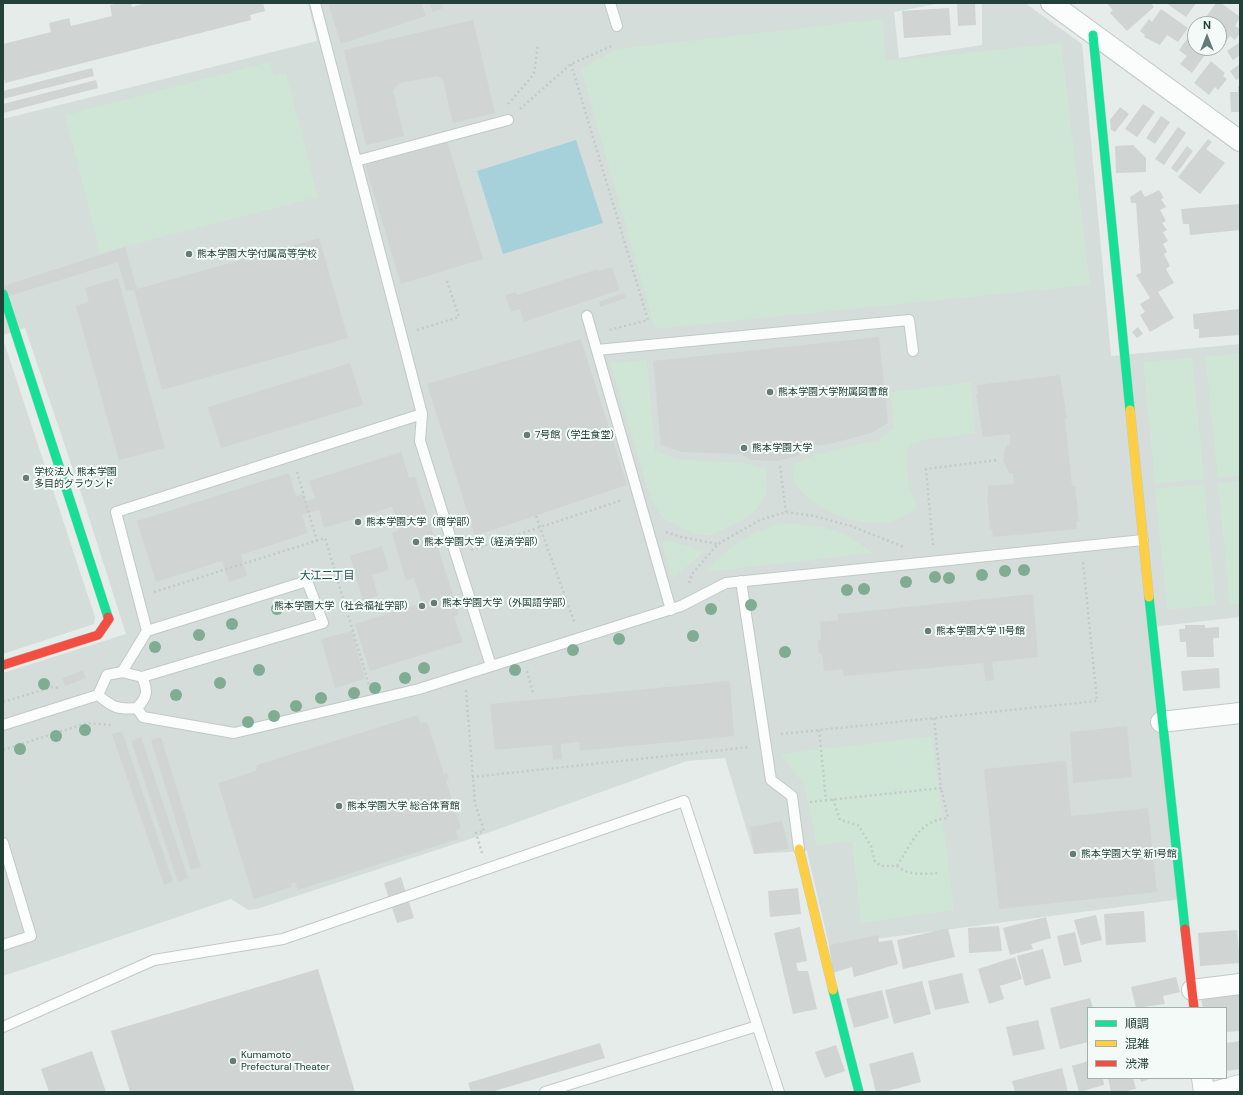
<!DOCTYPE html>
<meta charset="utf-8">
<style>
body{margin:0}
#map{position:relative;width:1243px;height:1095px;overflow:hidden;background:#e6ece9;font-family:"DM Sans","Noto Sans JP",sans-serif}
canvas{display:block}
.frame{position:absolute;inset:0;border:4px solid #234039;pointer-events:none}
.legend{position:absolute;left:1087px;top:1007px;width:140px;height:72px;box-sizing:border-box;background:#f4faf7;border:1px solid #a0b0ab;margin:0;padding:5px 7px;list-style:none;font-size:12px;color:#234039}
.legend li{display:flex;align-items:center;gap:8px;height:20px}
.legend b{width:20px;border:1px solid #a0b0ab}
.north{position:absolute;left:1187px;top:16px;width:40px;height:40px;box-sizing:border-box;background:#f4faf7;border:1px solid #a0b0ab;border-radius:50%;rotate:0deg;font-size:11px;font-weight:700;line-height:16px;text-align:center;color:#234039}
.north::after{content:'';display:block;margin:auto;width:14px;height:18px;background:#677c77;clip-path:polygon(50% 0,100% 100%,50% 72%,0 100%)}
</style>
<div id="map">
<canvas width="1243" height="1095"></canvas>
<div class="frame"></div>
<ul class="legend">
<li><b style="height:5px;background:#16e098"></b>順調</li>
<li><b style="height:5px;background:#ffcf43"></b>混雑</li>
<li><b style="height:5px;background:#f24e42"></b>渋滞</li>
</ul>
<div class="north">N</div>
</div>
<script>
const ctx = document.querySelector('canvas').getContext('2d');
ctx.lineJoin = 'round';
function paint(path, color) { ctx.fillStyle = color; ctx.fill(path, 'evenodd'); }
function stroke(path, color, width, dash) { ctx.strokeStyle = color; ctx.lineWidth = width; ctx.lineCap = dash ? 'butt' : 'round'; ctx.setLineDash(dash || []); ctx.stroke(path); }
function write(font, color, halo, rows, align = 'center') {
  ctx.font = font + ' "DM Sans","Noto Sans JP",sans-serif'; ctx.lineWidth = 4; ctx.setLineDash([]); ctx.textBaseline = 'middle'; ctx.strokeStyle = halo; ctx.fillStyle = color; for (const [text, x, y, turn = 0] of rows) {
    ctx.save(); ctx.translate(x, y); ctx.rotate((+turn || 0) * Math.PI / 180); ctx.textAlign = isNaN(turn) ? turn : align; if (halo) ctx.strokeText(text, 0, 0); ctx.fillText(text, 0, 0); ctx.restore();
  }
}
const built = new Path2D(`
 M308,3H941L894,12L899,58L982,45V3H1025L1082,44L1111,356L1240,344V617L1151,627L1181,899L829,945L807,851L754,854L725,758L687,761L479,836L257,909L248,910L231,899L3,976V673L126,634L82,496L25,328L3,335V119L317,41Z
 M3,339L95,617L94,624L3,654Z`);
const green = new Path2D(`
 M882,19L886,61L1061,43L1090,285L655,329L581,69L617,49Z
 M270,62L274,76L286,73L318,197L100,253L65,115Z
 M1240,353V476L1218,478L1205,357Z
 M1192,358L1204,479L1155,484L1143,362Z
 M647,360L655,451L681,460L745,463L766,469L767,493L757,509L737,523L712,535H700L683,529L663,518L654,506L648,490L610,363Z
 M971,382L975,433L925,440L912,444L907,451L908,483L917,507C909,512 899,520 890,522C858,528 814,511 795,483C792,479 793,470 792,465L817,454L878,440L894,428L891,392Z
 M1240,481V604L1230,605L1218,483Z
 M1204,484L1216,605L1167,610L1155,489Z
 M782,524C822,524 841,528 873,553L706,572C726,547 752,531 782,524Z
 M665,540L705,551L674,578L670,575L662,544Z
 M932,736L954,910L861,923L852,841L817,846L805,786L781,754Z`);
const water = new Path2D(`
 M576,140L603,223L503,254L477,171Z`);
const building = new Path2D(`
 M120,3H131L132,7L146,3H263L265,11L250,15L251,20L5,83L3,75V44L51,32L49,23L69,18L71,26L112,16L110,5Z
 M328,3H421L426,16L341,44Z
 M429,3H441L443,8L433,12Z
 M957,3H975L976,25L958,26Z
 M1110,3H1151L1154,7L1127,31L1110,13L1113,10L1108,5Z
 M1166,3H1196L1186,17Z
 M1216,3H1221L1240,17L1235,26L1240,29V33L1235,40L1230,36L1222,47L1219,45V24H1201Z
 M949,8L951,35L904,38L902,11Z
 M1161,9L1188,28L1178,42L1167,35L1160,45L1144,37L1145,35L1140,31L1149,19L1152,22Z
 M473,20L495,113L453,123L443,80L438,76L400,83L393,90L404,136L366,145L344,50Z
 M1193,31L1195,32V48H1210L1192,73L1180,64L1187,56L1179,50Z
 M1240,42V55L1233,60L1227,51Z
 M1211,61L1225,73L1223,76L1227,79L1218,90L1215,87L1209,95L1194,83Z
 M1240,64V78L1236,80L1230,71Z
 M92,68L94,76L3,99V91Z
 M96,80L98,88L3,113V104Z
 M1238,86H1240V112H1231L1230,92H1238Z
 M1143,104L1155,112L1137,137L1125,129Z
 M1120,107L1129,114L1115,132L1111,130L1110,120Z
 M1161,116L1170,122L1155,144L1146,138Z
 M1178,127L1186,133L1164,165L1155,159Z
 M1208,139L1212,142L1206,149L1225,163L1200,194L1178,177Z
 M447,141L483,259L401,284L365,165Z
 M1133,145L1146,158V172L1116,173L1115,146Z
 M1187,146L1193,151L1177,173L1171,168Z
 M1141,190L1145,197L1159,190L1164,198L1161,199L1166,207L1160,210L1166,221L1162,223L1167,230L1163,232L1168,241L1163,244L1167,252L1164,254L1170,266L1166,269L1174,283L1158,292L1174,318L1150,332L1140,315L1145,312L1140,304L1150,298L1136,275L1141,273L1136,203H1131L1130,197Z
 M1240,204V230L1190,235L1189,224H1183L1181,209Z
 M319,238L348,338L162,390L134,290L126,291L118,262L3,298V286L125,247L137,289Z
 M612,267L620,290L524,322L520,309L511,312L505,295L516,292L517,295L598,269V271Z
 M118,278L165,448L119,460L76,306L89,302L85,288Z
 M624,293L626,298L600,307L599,302Z
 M1240,309V335L1199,338V329H1194L1193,314Z
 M1138,327L1143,334L1137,338L1132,332Z
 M879,337L888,423L871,433L830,444L813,446L798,456L777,461L752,460L741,454L682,452L661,445L653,361Z
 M581,339L627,485L475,536L427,384Z
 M350,363L363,405L221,448L208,407Z
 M1060,375L1067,418L1065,419L1072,486H1075L1079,521L1076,522L1077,529L993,537L992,529H990L987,495L988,494V486L1014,484L1013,473H1009L1003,461L1004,452L1007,445H1010V434L983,437L976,394H978L977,385Z
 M401,452L409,478L415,476L459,614L454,617L463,642L370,671L355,624L422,603L414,578L406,581L392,533L399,530L392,507L324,528L319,510L302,515L308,533L241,555L247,576L229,582L222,561L156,582L137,521L289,473L296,496L303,494L306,501L315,498L309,481Z
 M382,546L389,570L372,575L378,596L363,601L350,556Z
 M1033,594L1038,657L992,662L994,680L986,681L983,663L844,676L842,669L824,671L822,654L819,653L818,640L821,639L820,622L838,620V614Z
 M1185,625H1205V628L1219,627V638H1213L1214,657H1187L1186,642H1180L1179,629H1185Z
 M352,631L365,679L335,688L321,639Z
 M1219,668L1220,688L1183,691L1181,671Z
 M83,670L86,678L65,686L62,678Z
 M730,681L734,736L580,751L579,742L561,744L562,759L553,760L552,745L495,750L490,704Z
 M418,715L420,723L427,722L444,774L447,773L449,779L446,781L461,828L456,831L458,839L298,890L295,882L291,884V887L254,899L218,783L256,771L257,765Z
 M1127,726L1132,777L1073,783L1070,732Z
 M122,731L173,882L164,885L112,734Z
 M141,737L188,878L178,882L131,741Z
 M161,737L201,867L191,870L151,740Z
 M1066,761L1071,816L1148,808L1157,892L999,909L984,769Z
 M782,821L789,849L754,854L750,827Z
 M401,877L414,918L397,923L384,883Z
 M798,888L801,914L770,917L768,891Z
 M1144,911L1146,942L1106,945L1104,914Z
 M1096,915L1102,940L1081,945L1074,920Z
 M1046,917L1051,938L1031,944L1033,949L1010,955L1003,928Z
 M999,926L1002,951L969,953L968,928Z
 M800,927L807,961L796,963L798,971H808L817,1009L793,1014L774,933Z
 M948,928L955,957L903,969L897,940Z
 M1237,930L1240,963L1200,966L1198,933Z
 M1075,932L1082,962L1064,966L1057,936Z
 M878,935L879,942L892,940L898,964L854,977L852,967L833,973L829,945Z
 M1043,949L1051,978L1025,986L1017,956Z
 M1015,957L1022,979L1000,986L1004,999L989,1004L978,969Z
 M318,969L355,1092H130L111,1031Z
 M962,973L969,1003L935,1010L928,981Z
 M1176,977L1180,992L1163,996L1165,1004L1136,1008L1131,987Z
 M922,981L931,1014L894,1024L885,990Z
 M882,990L889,1018L854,1028L846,999Z
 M1240,992V1031L1226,1032V1008H1203L1201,998Z
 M1090,998L1093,1008H1088V1042L1060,1049L1050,1008Z
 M1038,1020L1045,1049L1013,1056L1006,1027Z
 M1240,1041V1069L1226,1071V1043Z
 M600,1043L605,1058L491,1092H471L468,1083Z
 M836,1045L845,1071L825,1078L815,1052Z
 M92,1051L106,1092H49L41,1069Z
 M913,1052L921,1082L884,1092H876L869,1064Z
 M1088,1061V1078H1103L1104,1085L1079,1092L1072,1066Z
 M1062,1068L1068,1092H1015L1012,1081Z
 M1108,1078H1133L1136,1089L1122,1092H1111Z
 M1140,1078H1152L1141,1082Z`);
const path = new Path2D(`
 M571,64L648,320L609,330
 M508,104L534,74L538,44
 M520,109L571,64L614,45
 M417,330L459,317L446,278
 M780,466L786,512
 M297,472L317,541
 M536,516L575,624
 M666,532L681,537L718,544
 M933,545L926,469L998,460
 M471,550L622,500
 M689,583L692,574L718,544L760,520L786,512L814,516L851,526L904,547
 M154,592L325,538L369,685
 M527,671L533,693
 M466,690L475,803L484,831L476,833L482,853
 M3,702L52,687L60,688
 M819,730L826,800
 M781,734L1097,701L1083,562
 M3,750L87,723L112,725
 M472,777L750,747
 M833,799L840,820L858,825L871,846L875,862L882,866H897C908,876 926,874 940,873
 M810,802L941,788L934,718
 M897,866C912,844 917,821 948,818L941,788`);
const lane = new Path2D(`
 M315,3L422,414L420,441L491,666
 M610,3L617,26
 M356,161L508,120
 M587,316L671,610
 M597,350L909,320L913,351
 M741,581L771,780L792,796L799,849
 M147,631L116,512L422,414
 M122,672L142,677
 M98,695C112,707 118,710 137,708
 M3,725L98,695L107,675L122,672L147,631L307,581L323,623L142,677C148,691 148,696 137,708L143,717L234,733L419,689L681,606L726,583L1143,540
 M3,843L31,936L3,945
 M3,1027L154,960L283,939L684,801L779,1092
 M545,1092L757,1026`);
const street = new Path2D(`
 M1051,3L1240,141
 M1161,722L1240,713
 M1192,990L1240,984
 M1202,1078L1204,1092
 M1214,1092L1240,1085`);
const fast = new Path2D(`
 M1093,35L1130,410
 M3,294L108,617
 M1149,597L1185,929
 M833,990L859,1092`);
const slow = new Path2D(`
 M1130,410L1149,597
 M799,849L833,990`);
const jam = new Path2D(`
 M3,665L98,635L109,619L108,617
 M1185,929L1194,1008`);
const trees = [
 [1024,570],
 [1005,571],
 [982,575],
 [935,577],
 [949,578],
 [906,582],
 [864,589],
 [847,590],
 [751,605],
 [277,609],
 [711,609],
 [232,624],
 [199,635],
 [693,636],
 [619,639],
 [155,647],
 [573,650],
 [785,652],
 [424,668],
 [259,670],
 [515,670],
 [405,678],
 [220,683],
 [44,684],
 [375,688],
 [354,693],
 [176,695],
 [321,698],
 [296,706],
 [274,716],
 [248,722],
 [85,730],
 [56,736],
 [20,749]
];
const markers = [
 [189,254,4,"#677c77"],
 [770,392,4,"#677c77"],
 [527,435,4,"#677c77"],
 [744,448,4,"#677c77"],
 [26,478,4,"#677c77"],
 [358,522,4,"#677c77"],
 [416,542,4,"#677c77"],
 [434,603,4,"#677c77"],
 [422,606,4,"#677c77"],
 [928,631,4,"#677c77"],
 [339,806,4,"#677c77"],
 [1073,854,4,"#677c77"],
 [233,1061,4,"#677c77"]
];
const poiNames = [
 ["熊本学園大学付属高等学校",197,254],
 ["熊本学園大学附属図書館",778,392],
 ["7号館（学生食堂）",535,435],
 ["熊本学園大学",752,448],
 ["学校法人 熊本学園",34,472],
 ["多目的グラウンド",34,484],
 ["熊本学園大学（商学部）",366,522],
 ["熊本学園大学（経済学部）",424,542],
 ["熊本学園大学（外国語学部）",442,603],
 ["熊本学園大学（社会福祉学部）",414,606,"right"],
 ["熊本学園大学 11号館",936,631],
 ["熊本学園大学 総合体育館",347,806],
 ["熊本学園大学 新1号館",1081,854],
 ["Kumamoto",241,1055],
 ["Prefectural Theater",241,1067]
];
const neighbourhoodNames = [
 ["大江二丁目",327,576]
];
paint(built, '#d4ddd9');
paint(green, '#cfe5d6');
paint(water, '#a6d0da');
paint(building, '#d0d5d3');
stroke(lane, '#c3c9c6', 12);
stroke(street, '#c3c9c6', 22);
stroke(fast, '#c1c9c6', 10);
stroke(slow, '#c1c9c6', 10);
stroke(jam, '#c1c9c6', 10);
stroke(path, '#c2cbc9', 2.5, [2, 3]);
stroke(lane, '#fbfcfc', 10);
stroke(street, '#fbfcfc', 20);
stroke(fast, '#16e098', 9);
stroke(slow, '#ffcf43', 9);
stroke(jam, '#f24e42', 9);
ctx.fillStyle = '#80ac93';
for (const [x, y] of trees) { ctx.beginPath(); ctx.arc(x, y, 6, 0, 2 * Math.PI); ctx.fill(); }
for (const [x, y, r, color] of markers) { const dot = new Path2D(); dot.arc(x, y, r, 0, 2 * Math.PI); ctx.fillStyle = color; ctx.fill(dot); stroke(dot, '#f4faf7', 1.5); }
write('10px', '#234039', '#f4faf7', poiNames, 'left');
write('11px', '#1e5248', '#f4faf7', neighbourhoodNames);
</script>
